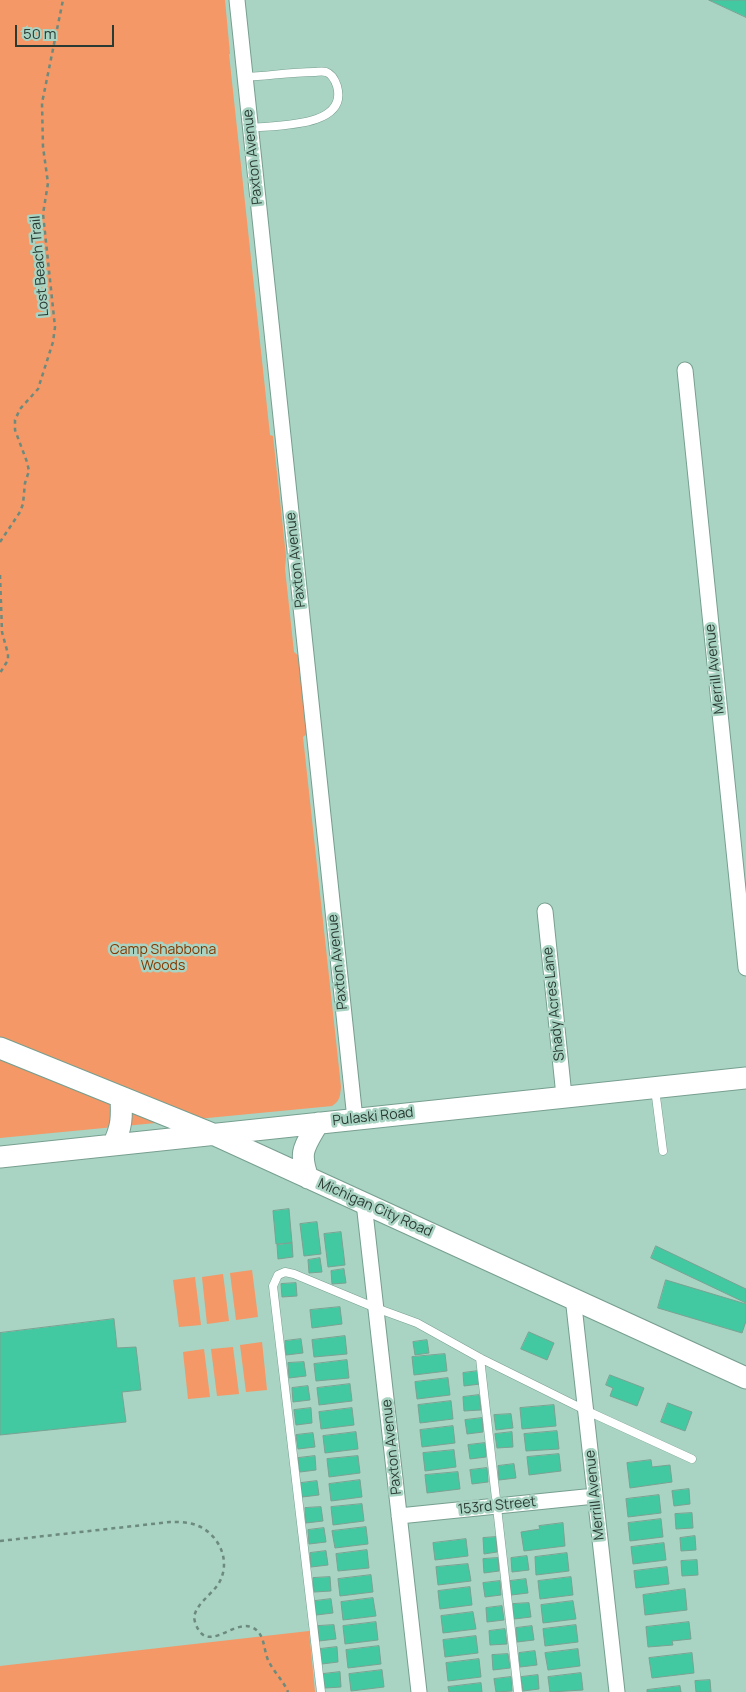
<!DOCTYPE html>
<style>
body{margin:0}
#map{position:relative;width:746px;height:1692px;overflow:hidden;background:#a9d3c2;font-family:Manrope,sans-serif}
canvas{display:block}
.scale{position:absolute;left:15px;top:25px;width:99px;height:22px;box-sizing:border-box;border:2px solid #2a3b34;border-top:0;padding-left:6px;font-size:15px;line-height:18px;white-space:nowrap;color:#2a3b34;-webkit-text-stroke:4px #a9d3c2;paint-order:stroke}
</style>
<div id="map">
<canvas width="746" height="1692"></canvas>
<div class="scale">50 m</div>
</div>
<script>
const ctx = document.querySelector('canvas').getContext('2d');
ctx.lineJoin = 'round';
function paint(path, color) { ctx.fillStyle = color; ctx.fill(path, 'evenodd'); }
function stroke(path, color, width, dash) { ctx.strokeStyle = color; ctx.lineWidth = width; ctx.lineCap = dash ? 'butt' : 'round'; ctx.setLineDash(dash || []); ctx.stroke(path); }
function write(font, color, halo, rows, align = 'center') {
  ctx.font = font + ' Manrope,sans-serif'; ctx.lineWidth = 5; ctx.setLineDash([]); ctx.textBaseline = 'middle'; ctx.strokeStyle = halo; ctx.fillStyle = color; for (const [text, x, y, turn = 0] of rows) {
    ctx.save(); ctx.translate(x, y); ctx.rotate((+turn || 0) * Math.PI / 180); ctx.textAlign = isNaN(turn) ? turn : align; if (halo) ctx.strokeText(text, 0, 0); ctx.fillText(text, 0, 0); ctx.restore();
  }
}
const green = new Path2D(`
 M0,0H225L230,54H229L270,435L273,436L286,556L285,569L294,652L300,657L308,733L303,737L341,1087C340,1096 340,1101 332,1106L0,1138Z
 M252,1270L258,1317L236,1320L230,1273Z
 M223,1274L229,1321L207,1324L202,1277Z
 M195,1277L201,1325L179,1327L173,1280Z
 M262,1342L267,1390L246,1392L240,1345Z
 M233,1347L239,1394L217,1396L211,1349Z
 M204,1349L210,1397L188,1399L183,1352Z
 M309,1631L315,1692H0V1666Z`);
const building = new Path2D(`
 M709,0H746V17Z
 M289,1209L292,1243L276,1244L273,1211Z
 M317,1222L321,1254L304,1256L300,1224Z
 M341,1232L345,1265L328,1267L324,1234Z
 M292,1243L293,1257L278,1259L277,1245Z
 M656,1246L746,1289V1303L651,1258Z
 M320,1258L322,1272L309,1273L308,1260Z
 M344,1269L346,1283L332,1284L331,1271Z
 M666,1280L746,1304V1321L742,1333L658,1308Z
 M296,1283L297,1296L282,1297L281,1284Z
 M340,1307L342,1324L312,1328L310,1310Z
 M114,1319L117,1348L136,1347L141,1390L122,1392L126,1422L0,1435V1333Z
 M529,1332L554,1343L547,1360L521,1349Z
 M345,1336L347,1354L314,1357L312,1340Z
 M301,1339L303,1353L286,1355L285,1341Z
 M427,1340L429,1353L415,1355L413,1342Z
 M445,1354L447,1371L414,1375L412,1357Z
 M347,1360L349,1378L316,1381L314,1364Z
 M304,1362L306,1376L289,1378L288,1363Z
 M478,1371L480,1384L464,1386L463,1373Z
 M610,1375L644,1388L637,1406L610,1396L613,1388L606,1385Z
 M448,1378L450,1395L417,1399L415,1382Z
 M350,1384L352,1401L319,1405L317,1388Z
 M308,1386L310,1400L293,1402L292,1388Z
 M479,1395L481,1410L464,1411L463,1397Z
 M451,1401L453,1419L420,1423L418,1405Z
 M668,1403L692,1412L685,1431L661,1422Z
 M554,1405L556,1426L522,1429L520,1408Z
 M311,1408L312,1423L296,1425L294,1410Z
 M352,1408L354,1425L321,1429L319,1412Z
 M511,1414L513,1428L496,1430L494,1415Z
 M482,1418L483,1432L467,1434L465,1420Z
 M453,1426L455,1443L422,1447L420,1430Z
 M557,1431L559,1449L526,1451L524,1434Z
 M356,1432L358,1449L325,1453L323,1436Z
 M512,1432L513,1447L497,1448L495,1434Z
 M313,1433L315,1447L298,1449L296,1435Z
 M485,1443L486,1457L470,1459L468,1445Z
 M454,1450L456,1467L425,1471L423,1453Z
 M559,1454L561,1471L529,1475L527,1457Z
 M315,1456L316,1470L300,1472L298,1458Z
 M358,1456L360,1473L329,1477L327,1459Z
 M651,1460L652,1467L670,1465L672,1482L630,1488L627,1463Z
 M514,1464L516,1478L499,1480L498,1466Z
 M487,1468L488,1482L472,1484L470,1470Z
 M458,1472L460,1489L427,1493L425,1475Z
 M360,1480L362,1497L331,1501L329,1484Z
 M317,1481L319,1495L302,1497L301,1483Z
 M689,1489L690,1504L674,1506L672,1491Z
 M659,1495L661,1513L628,1517L626,1499Z
 M362,1504L364,1521L333,1525L331,1507Z
 M321,1507L323,1521L306,1523L305,1508Z
 M692,1513L693,1528L676,1529L675,1514Z
 M661,1519L663,1537L630,1541L628,1523Z
 M563,1523L565,1546L524,1551L521,1532L540,1529L539,1526Z
 M366,1527L368,1544L335,1548L332,1531Z
 M324,1528L326,1542L309,1544L308,1530Z
 M695,1536L696,1550L681,1551L680,1538Z
 M496,1537L497,1552L484,1554L483,1538Z
 M466,1539L468,1556L435,1560L433,1543Z
 M664,1543L666,1560L633,1564L631,1547Z
 M367,1550L369,1568L338,1571L336,1554Z
 M326,1551L328,1565L311,1567L310,1553Z
 M567,1553L569,1571L536,1575L535,1557Z
 M527,1556L529,1570L512,1572L511,1558Z
 M498,1558L499,1571L484,1573L483,1559Z
 M697,1560L698,1575L682,1576L681,1561Z
 M468,1564L471,1581L438,1585L436,1567Z
 M667,1567L669,1584L636,1588L634,1571Z
 M371,1575L373,1592L340,1596L338,1579Z
 M330,1577L331,1591L314,1592L313,1578Z
 M571,1577L573,1595L540,1599L538,1581Z
 M526,1579L528,1593L511,1595L510,1581Z
 M500,1581L501,1595L485,1597L483,1583Z
 M470,1587L472,1605L440,1609L438,1591Z
 M685,1589L687,1610L645,1615L643,1595Z
 M373,1598L376,1616L343,1620L341,1602Z
 M331,1599L333,1613L316,1615L315,1601Z
 M573,1601L576,1619L543,1623L541,1605Z
 M529,1603L531,1617L514,1619L513,1604Z
 M502,1606L504,1620L487,1622L486,1608Z
 M473,1612L476,1629L443,1633L441,1616Z
 M376,1622L378,1640L345,1644L343,1626Z
 M689,1622L691,1639L672,1641L673,1645L648,1647L646,1627Z
 M334,1625L336,1639L319,1641L318,1626Z
 M576,1625L578,1642L545,1646L543,1629Z
 M532,1626L534,1640L517,1642L516,1628Z
 M505,1629L507,1644L490,1645L489,1631Z
 M476,1636L478,1653L445,1657L443,1640Z
 M379,1646L381,1664L348,1668L346,1650Z
 M337,1647L338,1662L322,1664L320,1649Z
 M578,1649L580,1666L548,1670L545,1653Z
 M535,1651L537,1665L520,1667L519,1653Z
 M692,1653L694,1673L652,1678L649,1658Z
 M508,1654L510,1668L493,1670L492,1655Z
 M479,1659L481,1677L448,1681L446,1663Z
 M382,1670L384,1687L351,1691L349,1674Z
 M340,1672L341,1687L325,1688L323,1674Z
 M581,1673L583,1690L550,1692L548,1677Z
 M538,1675L539,1689L523,1691L521,1677Z
 M511,1677L512,1691L496,1692L494,1679Z
 M710,1680L711,1692H696L695,1681Z
 M481,1683L482,1692H449L448,1687Z
 M680,1686L681,1692H647V1690Z`);
const path = new Path2D(`
 M0,542L20,512L23,504L25,483L29,471L27,462L15,430V420L20,409L38,389L53,342L55,327L43,214L48,183L43,147L42,103L63,0
 M0,575L2,632L8,654V660L0,673
 M0,1541L170,1522C178,1522 188,1522 196,1525C218,1533 231,1559 220,1581C214,1594 190,1607 195,1622C206,1656 232,1620 251,1627C265,1632 263,1648 268,1660C273,1671 283,1680 288,1692`);
const lane = new Path2D(`
 M245,77C268,76 291,72 314,72C317,72 322,71 326,72C332,74 335,80 337,86C349,128 276,125 250,128
 M655,1089L663,1151
 M480,1358L518,1692
 M321,1692L273,1286L278,1275L285,1272L294,1274L376,1308L417,1323L480,1358L585,1410L692,1459`);
const street = new Path2D(`
 M237,0L355,1119
 M685,370L746,968
 M545,911L564,1096
 M364,1203L419,1692
 M573,1297L617,1692
 M399,1516L595,1496`);
const secondary = new Path2D(`
 M0,1048L215,1135L746,1378
 M113,1145C122,1127 122,1117 121,1097
 M0,1157L746,1078
 M308,1178C298,1151 305,1146 318,1123`);
const streetNames = [
 ["Paxton Avenue",253,157,-96],
 ["Lost Beach Trail",40,266,-95],
 ["Paxton Avenue",296,560,-96],
 ["Merrill Avenue",715,669,-96],
 ["Paxton Avenue",338,962,-96],
 ["Shady Acres Lane",554,1004,-96],
 ["Pulaski Road",373,1117,-6],
 ["Michigan City Road",375,1208,24],
 ["Paxton Avenue",392,1447,-96],
 ["Merrill Avenue",595,1495,-96],
 ["153rd Street",497,1506,-6]
];
const parkNames = [
 ["Camp Shabbona",163,950],
 ["Woods",163,966]
];
paint(green, '#f39866');
paint(building, '#42c9a1');
stroke(building, '#7aa292', 1);
stroke(lane, '#779f90', 9);
stroke(street, '#779f90', 17);
stroke(secondary, '#779f90', 23);
stroke(path, '#6c8a7e', 2.5, [4, 4]);
stroke(lane, '#fff', 8);
stroke(street, '#fff', 15);
stroke(secondary, '#fff', 21);
write('14px', '#2a3b34', '#a9d3c2', streetNames);
write('14px', '#823902', '#a9d3c2', parkNames);
</script>
